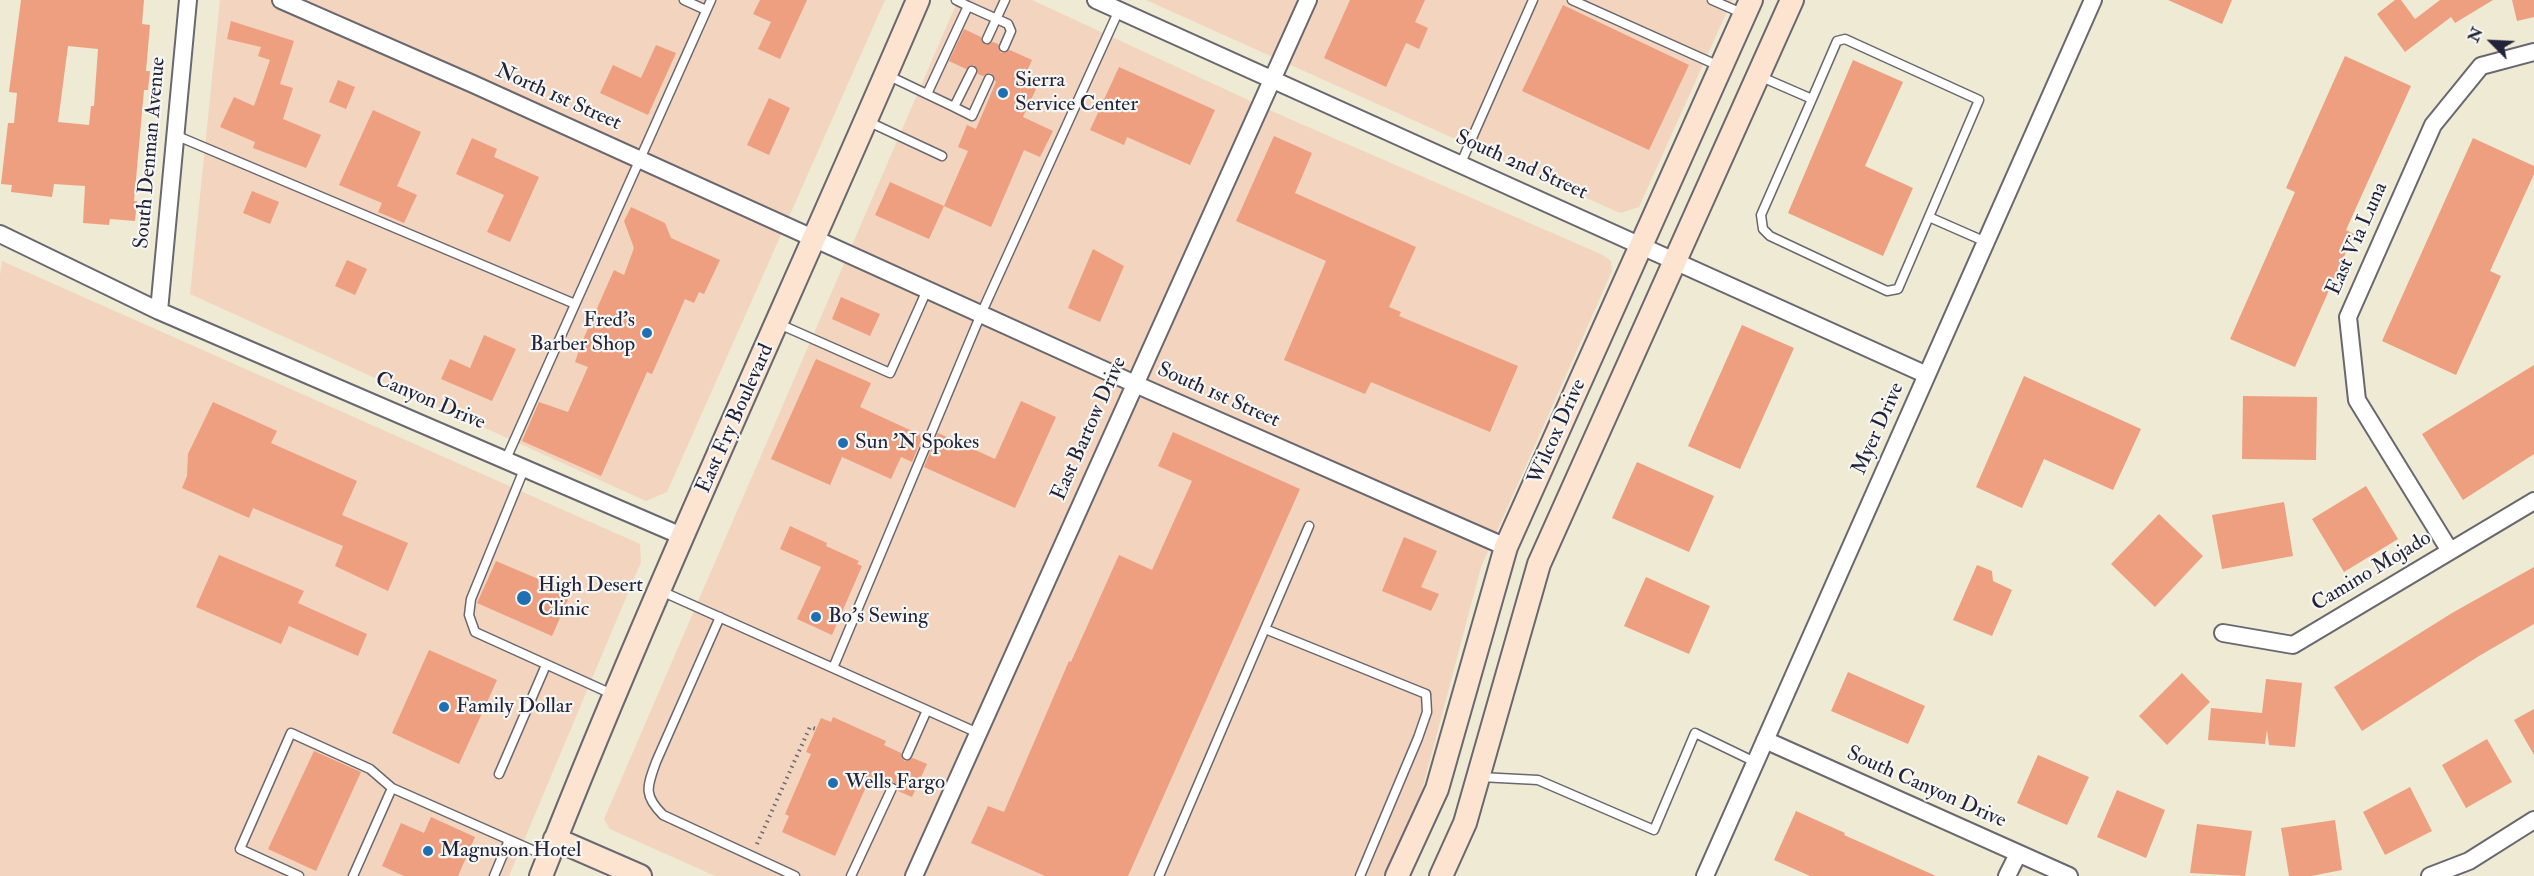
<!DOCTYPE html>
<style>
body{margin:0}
#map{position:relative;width:2534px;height:876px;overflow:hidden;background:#eeead3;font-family:"IM FELL Double Pica",serif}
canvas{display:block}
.north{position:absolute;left:2462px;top:12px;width:60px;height:60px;-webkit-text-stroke:4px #f6f6f2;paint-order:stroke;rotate:294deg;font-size:16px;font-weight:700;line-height:24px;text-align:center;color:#22223b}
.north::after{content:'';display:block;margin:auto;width:21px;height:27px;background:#22223b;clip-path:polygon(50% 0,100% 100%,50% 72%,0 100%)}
</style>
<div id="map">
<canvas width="2534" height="876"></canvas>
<div class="north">N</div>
</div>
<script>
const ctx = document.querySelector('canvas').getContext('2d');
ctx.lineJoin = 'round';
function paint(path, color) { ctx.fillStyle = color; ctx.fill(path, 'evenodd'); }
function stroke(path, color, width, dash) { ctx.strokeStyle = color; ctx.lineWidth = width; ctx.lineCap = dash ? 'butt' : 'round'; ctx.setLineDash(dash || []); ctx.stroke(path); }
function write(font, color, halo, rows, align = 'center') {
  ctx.font = font + ' "IM FELL Double Pica",serif'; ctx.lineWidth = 4.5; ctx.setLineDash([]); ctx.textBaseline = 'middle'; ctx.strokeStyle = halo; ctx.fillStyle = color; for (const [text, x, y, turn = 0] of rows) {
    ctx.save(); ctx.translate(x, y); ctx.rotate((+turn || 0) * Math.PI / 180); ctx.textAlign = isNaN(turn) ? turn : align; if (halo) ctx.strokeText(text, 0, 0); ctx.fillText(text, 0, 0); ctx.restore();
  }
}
const built = new Path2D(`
 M220,0H885L667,492L646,501L190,294Z
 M958,0H1032L1285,117L1603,255L1611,261L1612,271L1481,567L1421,794L1384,876H715L610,829L604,819Z
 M1146,0H1732L1639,207L1620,213Z
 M2,261L640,544L641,562L509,876H0V275Z`);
const building = new Path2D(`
 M21,0H144L142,24L150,25L146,71H150L148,90H144L134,201H137L135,221L110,219L109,225L83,223L85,186L54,184L52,197L11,192L12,185L1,184L8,123H14L17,93L9,92ZM68,46L98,49L94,106H91L89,125L58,122Z
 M760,0H807L780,59L758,49L771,22L753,14Z
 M1350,0H1425L1415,22L1428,28L1419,49L1406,43L1386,87L1324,58Z
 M2168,0H2232L2222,24Z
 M2395,0H2401L2415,19L2440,0H2493L2455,23L2451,17L2405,52L2377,14Z
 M2512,0H2534V17L2517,21Z
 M1563,5L1689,65L1649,150L1522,91Z
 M231,21L294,41L280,84L293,88L283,119L321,135L306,168L253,148L255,142L220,127L234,97L254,106L270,60L258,56L261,47L227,39Z
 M964,29L981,37L985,45L993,42L998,44L1001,53L1010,50L1032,60L1022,82L1036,89L1023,117L1053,131L1040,157L1024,150L991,227L944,206L968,151L958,147L967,125L976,129L996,82L991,73L983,76L978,74L974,65L966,69L949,61Z
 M656,45L676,53L648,115L600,93L613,65L641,78Z
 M2345,56L2411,86L2346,230L2354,234L2295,367L2230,339L2295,192L2286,188Z
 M1853,60L1903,82L1865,166L1913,188L1883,256L1788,213Z
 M1119,67L1215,110L1190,165L1127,137L1124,145L1090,130Z
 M338,80L355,87L346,109L329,102Z
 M769,98L790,108L769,155L747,145Z
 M373,110L421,132L397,186L417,195L404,223L378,212L382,203L339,185Z
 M1274,136L1312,153L1295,193L1416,247L1389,307L1401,312L1399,316L1518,366L1490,432L1371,382L1365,394L1284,360L1326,261L1236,221Z
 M472,138L497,149L494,157L539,177L510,242L487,232L504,195L456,174Z
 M2473,138L2534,166V174L2490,271L2501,276L2456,375L2382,341Z
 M890,182L944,206L929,239L875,215Z
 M252,191L279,202L270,224L243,213Z
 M631,207L665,223L671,238L720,260L704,294L699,292L694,303L685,299L652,374L647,372L601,476L522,441L539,402L568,412L588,367L575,362L582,342L614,270L624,275L634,248L624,221Z
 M1093,249L1124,266L1100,322L1068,308Z
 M347,260L367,269L355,295L335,286Z
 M841,297L880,314L870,336L832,319Z
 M1742,325L1794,348L1740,469L1688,446Z
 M484,335L516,349L492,401L441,379L450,359L470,368Z
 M816,359L871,383L860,407L923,436L912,462L901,457L891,479L842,457L830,485L771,459Z
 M2534,365V454L2463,500L2422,434Z
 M2024,376L2141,429L2113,490L2044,459L2022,508L1976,487Z
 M2243,396L2317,397L2316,460L2242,459Z
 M1021,401L1056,417L1015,508L924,467L938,433L995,459Z
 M213,402L277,431L271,443L357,481L342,515L408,543L388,591L335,566L343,546L253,508L249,518L182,488L187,476L188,454Z
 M1173,432L1300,489L1128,876H1045L971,843L988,806L1004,812L1069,661L1071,662L1119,555L1152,570L1192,481L1158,466Z
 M1637,462L1714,496L1689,552L1612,518Z
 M2366,486L2398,539L2344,572L2312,519Z
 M2284,502L2293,556L2222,569L2212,515Z
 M2159,514L2203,556L2155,607L2111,564Z
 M790,526L827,543L826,546L859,561L857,564L862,566L832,635L797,619L821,567L780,549Z
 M1404,537L1437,551L1421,587L1439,594L1431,611L1382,591Z
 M219,555L304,591L298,603L367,634L358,656L289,626L281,644L196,607Z
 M496,561L571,593L552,636L477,603Z
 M1977,565L1992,571L1993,581L2012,590L1992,636L1953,620Z
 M2534,567V624L2479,656L2362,731L2334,687L2452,613Z
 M1646,577L1710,606L1689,654L1624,626Z
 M429,650L497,680L459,764L392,733Z
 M1848,672L1925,706L1908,744L1831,711Z
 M2182,673L2210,702L2167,745L2139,716Z
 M2266,679L2302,683L2295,747L2269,745L2267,730L2265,744L2208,740L2211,708L2262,713Z
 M2534,709V755L2514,720Z
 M833,717L886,741L884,745L901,753L904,761L913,758L927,764L912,797L898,791L894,782L886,786L870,778L835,856L782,832L789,816L785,814L811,754L806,752L821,718L831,722Z
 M2487,739L2512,782L2466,808L2442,765Z
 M314,751L361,772L316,871L268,849Z
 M2038,755L2089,777L2067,825L2017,803Z
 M2410,787L2432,831L2385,855L2363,812Z
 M2117,790L2165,810L2146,858L2097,837Z
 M1796,811L1845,833L1844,835L1936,876H1810L1774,860Z
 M431,817L475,837L458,876H404L382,866L401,823L424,833Z
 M2335,820L2342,870L2311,876H2289L2281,828Z
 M2197,824L2252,831L2245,876L2190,873Z`);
const path = new Path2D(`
 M757,844L810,727L816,729`);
const lane = new Path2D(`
 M684,0L706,10
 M1572,0L1719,66
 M1712,0L1744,14
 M968,6L1008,24L1011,31L1004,47
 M987,39L1005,0
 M887,75L954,107L972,71
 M1759,76L1812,99L1837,41L1845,39L1979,100L1898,289L1887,291L1770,236L1763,229L1761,215L1812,99
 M927,94L968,6L956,0
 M954,107L972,116L989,79
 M867,121L942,156
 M175,135L575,304
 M1461,163L1533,0
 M1929,217L1986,242
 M779,324L890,373L927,290
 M506,459L711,0
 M525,467L471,599L469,615L475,632L614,695
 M661,591L978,733
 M720,617L656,762C647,787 643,795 663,815L795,876
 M1265,629L1426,694L1427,712L1418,738L1360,876
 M833,668L981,314L1119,10
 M907,755L927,710
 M499,774L546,665
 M1480,777L1538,780L1654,830L1695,733L1755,762
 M299,876L240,849L291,733L370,769L392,788L548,857
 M353,876L392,788
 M494,876L509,840
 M851,876L892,788
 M1159,876L1309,526`);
const street = new Path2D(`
 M281,0L473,84L1135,384L1506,547
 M1096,0L1927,375
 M0,234L159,311L684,537
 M159,311L188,0
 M2450,551L2357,400L2348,317L2433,125L2481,66L2534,52
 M2223,633L2293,645L2534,501
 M1765,740L2069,876
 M914,876L1308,0
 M1705,876L2093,0
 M2007,876L2018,854
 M2430,876L2469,861L2534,820`);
const secondary = new Path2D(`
 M555,839L640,876
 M541,876C657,580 793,292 918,0
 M1397,876L1437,789L1506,547L1751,0
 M1441,876L1465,823L1539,564L1792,0`);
const markers = [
 [1003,93,6,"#1f6fb2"],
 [647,333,6,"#1f6fb2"],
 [843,443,6,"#1f6fb2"],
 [524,598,8,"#1f6fb2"],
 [816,617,6,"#1f6fb2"],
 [444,707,6,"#1f6fb2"],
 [833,783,6,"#1f6fb2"],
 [428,851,6,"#1f6fb2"]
];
const poiNames = [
 ["Sierra",1015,81],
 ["Service Center",1015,105],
 ["Fred's",635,321,"right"],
 ["Barber Shop",635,345,"right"],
 ["Sun 'N Spokes",855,443],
 ["High Desert",538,586],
 ["Clinic",538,610],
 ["Bo's Sewing",828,617],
 ["Family Dollar",456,707],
 ["Wells Fargo",845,783],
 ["Magnuson Hotel",440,851]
];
const streetNames = [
 ["North 1st Street",558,98,24],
 ["South Denman Avenue",151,153,-85],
 ["South 2nd Street",1521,166,24],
 ["East Via Luna",2358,239,-66],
 ["South 1st Street",1218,396,24],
 ["Canyon Drive",430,402,23],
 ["East Fry Boulevard",736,419,-66],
 ["East Bartow Drive",1090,429,-66],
 ["Myer Drive",1879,429,-66],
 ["Wilcox Drive",1558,432,-66],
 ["Camino Mojado",2372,572,-31],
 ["South Canyon Drive",1926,788,24]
];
paint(built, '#f3d4be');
paint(building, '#ed9f80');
stroke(lane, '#696870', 11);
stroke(street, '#696870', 20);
stroke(secondary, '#696870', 26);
stroke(path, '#696870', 4, [1.5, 4.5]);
stroke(lane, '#fff', 8);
stroke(street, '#fff', 16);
stroke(secondary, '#fde4d0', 22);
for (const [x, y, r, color] of markers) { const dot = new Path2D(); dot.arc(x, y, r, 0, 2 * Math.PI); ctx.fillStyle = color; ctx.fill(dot); stroke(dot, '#f6f6f2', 2); }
write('21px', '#22223b', '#f6f6f2', poiNames, 'left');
write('21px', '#22223b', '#f6f6f2', streetNames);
</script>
